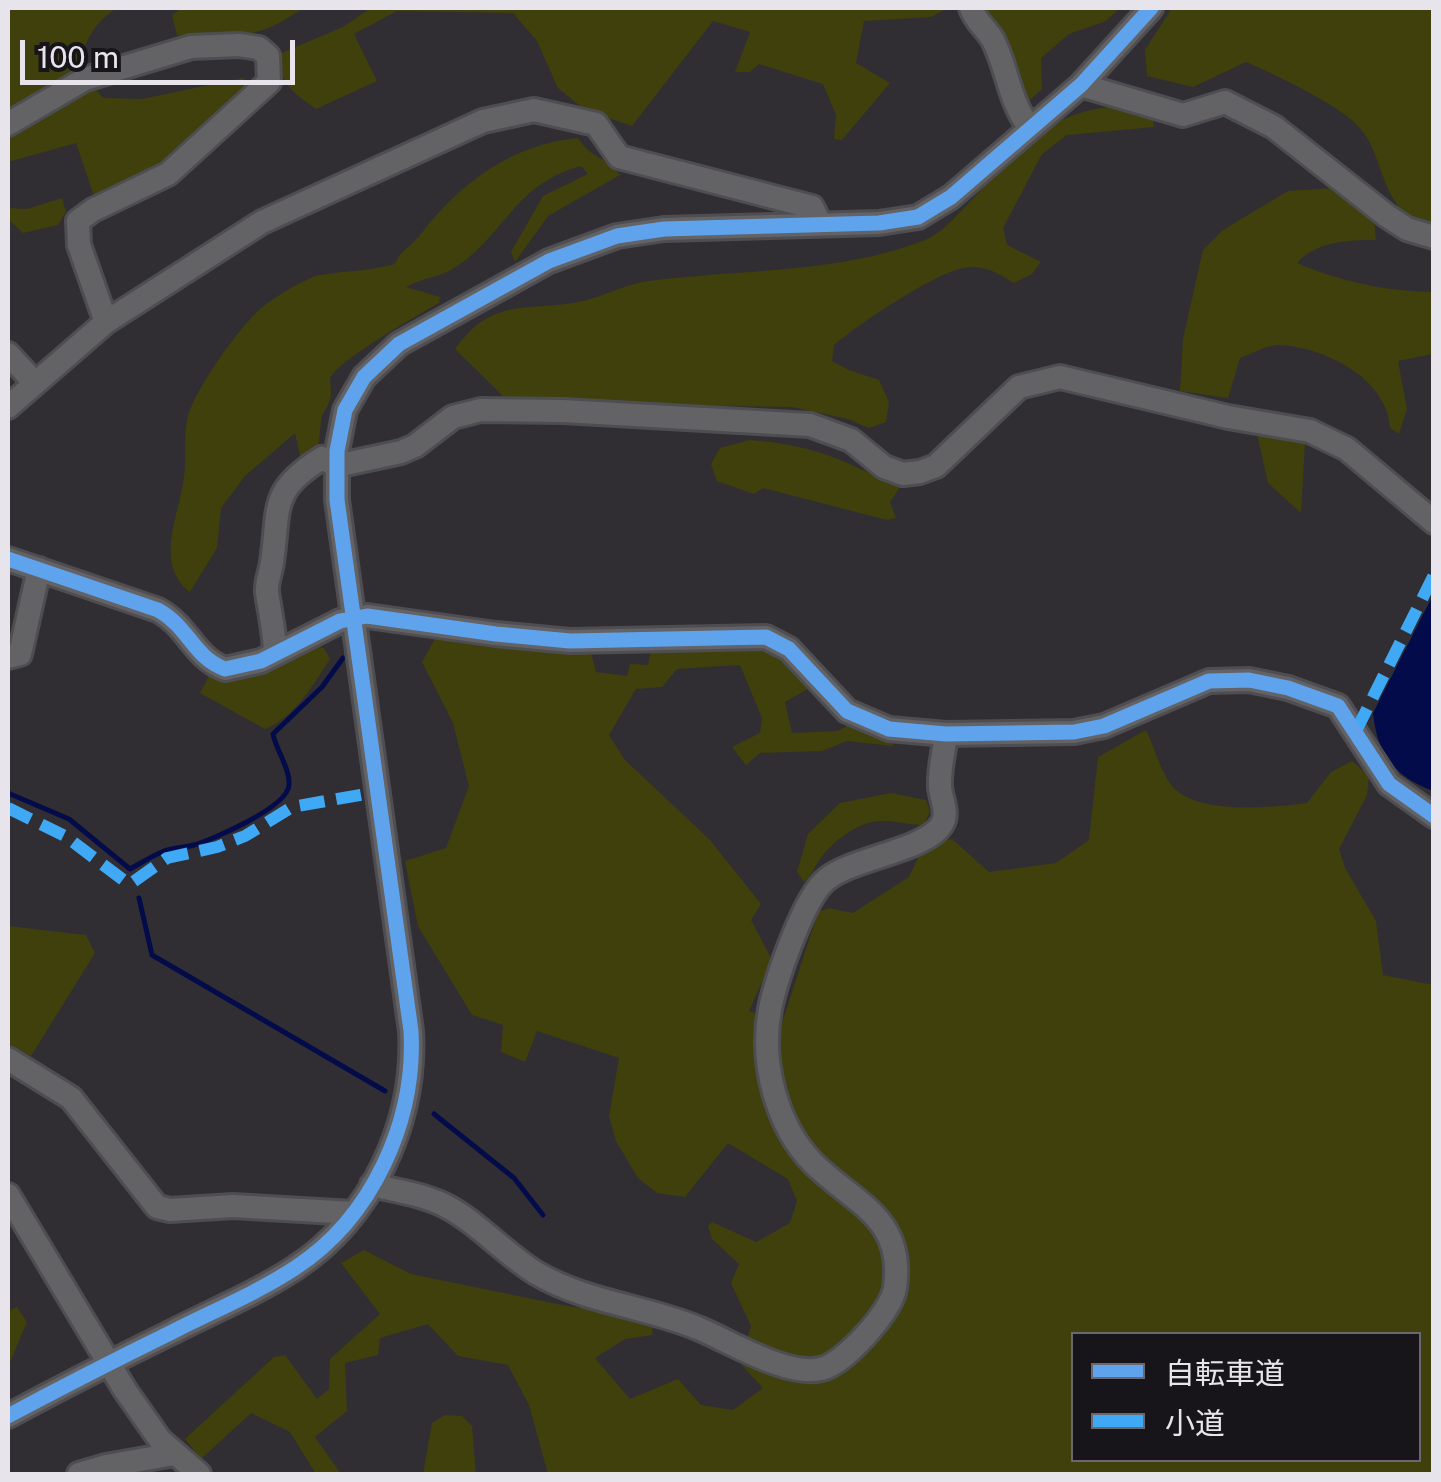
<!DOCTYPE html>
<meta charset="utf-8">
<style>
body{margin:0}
#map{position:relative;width:1441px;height:1482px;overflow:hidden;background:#302e33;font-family:"Public Sans","Noto Sans JP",sans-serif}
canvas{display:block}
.frame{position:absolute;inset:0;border:10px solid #e7e5eb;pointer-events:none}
.legend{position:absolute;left:1071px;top:1332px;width:350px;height:130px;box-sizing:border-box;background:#17151a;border:2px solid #6a686e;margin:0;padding:12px 18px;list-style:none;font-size:30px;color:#e7e5eb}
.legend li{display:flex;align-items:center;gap:20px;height:50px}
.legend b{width:50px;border:2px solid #6a686e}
.scale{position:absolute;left:20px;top:40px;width:275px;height:45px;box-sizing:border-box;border:5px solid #e7e5eb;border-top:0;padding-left:12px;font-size:30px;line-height:35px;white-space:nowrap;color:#e7e5eb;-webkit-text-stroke:8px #17151a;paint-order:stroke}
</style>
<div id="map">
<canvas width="1441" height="1482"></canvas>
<div class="frame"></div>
<ul class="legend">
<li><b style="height:12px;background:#60a3ed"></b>自転車道</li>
<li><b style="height:12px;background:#3fa9f5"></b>小道</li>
</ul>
<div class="scale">100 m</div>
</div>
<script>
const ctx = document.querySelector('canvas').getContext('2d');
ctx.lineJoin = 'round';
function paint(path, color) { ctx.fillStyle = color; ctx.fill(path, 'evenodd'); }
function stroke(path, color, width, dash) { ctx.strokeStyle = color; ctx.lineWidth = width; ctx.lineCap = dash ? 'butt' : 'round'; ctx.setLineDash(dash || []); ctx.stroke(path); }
const green = new Path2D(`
 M8,8H117C95,22 82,43 80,69L103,98L142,99L243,78L248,82C219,140 151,172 95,199L76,143L8,162Z
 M182,8H303C255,42 234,36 177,35L172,15Z
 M371,8H948L931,17L864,21L856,63L890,83L842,140L834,139L836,115L823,84L759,64L750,72H735L750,32L713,21L632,126L585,110L558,88L537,41L513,13L397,11L354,34L377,81L316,109C294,93 278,83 279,54L343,27Z
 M969,8H1120L1106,21L1069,34L1041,58L1042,89L1023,106L1005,42L985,11Z
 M1172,8H1433V223C1425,220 1411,218 1404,212C1379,189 1381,147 1356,124C1333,102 1276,75 1246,62L1193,87L1147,76L1145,50Z
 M1111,107L1153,120L1154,127L1067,135L1042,154L1003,228L1007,245L1041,262L1032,274L1014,283C998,273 982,264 963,268C933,274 859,324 834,345L832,361L849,370L879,380L889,402L886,422L869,428L848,419L792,407L525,403L503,396L455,349C494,295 527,313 583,301C605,296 626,284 648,281C740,269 838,274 925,240C941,234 954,218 966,206C1011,160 1041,113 1111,107Z
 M578,138C592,160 608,157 620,175L548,216L515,262L511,252L543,196L588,174L581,166C514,184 506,234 456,267C442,277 421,278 406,287L440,297L439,303C421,313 335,362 330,379C330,380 331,393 331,394C331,403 325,408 322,416C319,429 321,442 315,455L301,459L295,433L245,476L221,508L217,548L190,592C153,564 180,513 184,477C187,458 183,435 188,416C196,388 238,329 260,309C270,300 307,277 320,275C345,271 370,271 395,264C401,249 411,247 420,235C460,183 512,144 578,138Z
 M1332,188L1374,218L1376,240C1349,240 1316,241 1297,263C1342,282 1385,291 1433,292V354L1398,361L1407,409L1399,434L1390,428C1388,378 1322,346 1278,345C1266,345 1252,354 1240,358L1228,398L1180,391L1183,339L1203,250L1223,230L1288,191Z
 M62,198L66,212L58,225L23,233L8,219V208L27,209Z
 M1257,433L1305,442L1301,513L1268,483Z
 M750,440C816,445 841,460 900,487L890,502L896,518L887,520L763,488L754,494L717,481L711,464L720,448Z
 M436,637L591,653L596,672L627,676L630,664L648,665L651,649L763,645L778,654L809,688L785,702L792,733L838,731L851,724L894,737L893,746L847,741L822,751L760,753L746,765L732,747L760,733L762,718L740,665L677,669L662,687L636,689L609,735L624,759L710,840L761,904L751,920L772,960L749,1011L782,1023L818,912L829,908L853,913L909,877L924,845L952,839L989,872L1056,863L1089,840L1098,757L1146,730C1154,746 1159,767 1169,782C1192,817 1272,807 1307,803L1331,772L1352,761L1369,776L1367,795L1339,849L1345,868L1376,921L1383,975L1433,985V1474H548L529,1405L508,1365L458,1356L428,1324L380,1338L378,1355L345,1363L347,1411L315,1437L341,1474H316L290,1432L251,1413L201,1459L185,1439L274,1357L285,1355L317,1399L329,1389L330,1359L380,1314L341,1263L364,1250L411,1274L567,1306L614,1312L653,1326L652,1335L625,1339L595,1358L630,1399L678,1379L701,1405L733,1410L763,1388L740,1363L751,1326L731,1283L739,1264L712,1239L708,1226L712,1222L756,1242L790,1223L797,1201L788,1179L728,1143L685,1197L657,1193L638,1178L616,1141L609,1116L619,1058L537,1031L525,1062L501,1052L503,1025L472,1015L418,926L405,861L446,848L469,786L453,723L422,662ZM1074,1334H1418V1460H1074Z
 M312,645L324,648L330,659C314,684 294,718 265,729L200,693L210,674L220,679L259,672Z
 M891,793L926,800L930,811L924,825C910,825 897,821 884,821C860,820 836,839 822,856C815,865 813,875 804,882L797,872L808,834L840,803Z
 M8,926L86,935L95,953L31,1056L8,1043Z
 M17,1307L27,1322L8,1367V1311Z
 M445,1415L462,1416L472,1426L476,1474H423L432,1423Z`);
const water = new Path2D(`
 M1433,595V791C1395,777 1377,754 1373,713Z`);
const stream = new Path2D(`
 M8,793L69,819L130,869C141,863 152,856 164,851C173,847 184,848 194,845C214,839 288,807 289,785C290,768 276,750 273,734L322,687L343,658
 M139,898L152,955L385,1091
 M434,1114L514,1178L543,1215`);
const minor = new Path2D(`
 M971,8C975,21 986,28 993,40C1008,69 1009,102 1030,128
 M1081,85L1183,115L1225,102L1274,127L1387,216L1407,229L1434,237
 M8,124L85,79L191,47L239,45L259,48L268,56L269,82L168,174L93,210L78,221L79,245L106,322
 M8,354L34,382
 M8,407L106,322L262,222L483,121L534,110L596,124L619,157L812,207L820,223
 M8,559L158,610C189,627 193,657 225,669L261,661L340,621L367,616L496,634L570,641L766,637L789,649L847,711L889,729L946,734L1074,732L1104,726L1209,681L1249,680L1288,688L1338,706L1389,784L1434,816
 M275,654C275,632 270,614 267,592C266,582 271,571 272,562C280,507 269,491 322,458L336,466L401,452L415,446L453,417L481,410L563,411L810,425L851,440L884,467L903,474L920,472L936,466L1019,387L1060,377L1228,417L1310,431L1347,449L1434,522
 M8,657L20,654L39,569
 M8,1059L71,1098L157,1207L170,1210L233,1206L353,1213
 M372,1185C397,1191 421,1194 444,1205C476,1221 505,1254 536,1273C587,1303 646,1306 700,1329C731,1342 787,1377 821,1369C844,1364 892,1311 895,1288C905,1218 855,1204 814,1164C776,1126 760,1062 770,1009C776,980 804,896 827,879C853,858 927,850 942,824C949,813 941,799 940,787C939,770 944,751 946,734
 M8,1195L125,1390L160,1440L199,1474
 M8,1416C62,1387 117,1359 172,1332C213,1311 257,1293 295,1268C372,1218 416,1121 411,1031L337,500V451L345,410L364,377L399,344L549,261L617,236L664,229L879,223L918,217L951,197L1081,85L1151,8
 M79,1474L106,1466L174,1454`);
const quiet = new Path2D(`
 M1356,731L1434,575
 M8,808L65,836L126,882H133L167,858L217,847L245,836L292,807L377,792`);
const cycleway = new Path2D(`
 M8,559L158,610C189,627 193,657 225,669L261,661L340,621L367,616L496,634L570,641L766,637L789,649L847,711L889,729L946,734L1074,732L1104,726L1209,681L1249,680L1288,688L1338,706L1389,784L1434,816
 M8,1416C62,1387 117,1359 172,1332C213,1311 257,1293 295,1268C372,1218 416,1121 411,1031L337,500V451L345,410L364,377L399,344L549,261L617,236L664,229L879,223L918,217L951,197L1081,85L1151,8`);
paint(green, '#3f400b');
paint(water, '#040b4a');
stroke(stream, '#040b4a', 5);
stroke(minor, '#4e4d51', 28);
stroke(minor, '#636265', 22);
stroke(quiet, '#3fa9f5', 12, [25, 12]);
stroke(cycleway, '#60a3ed', 15);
</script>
